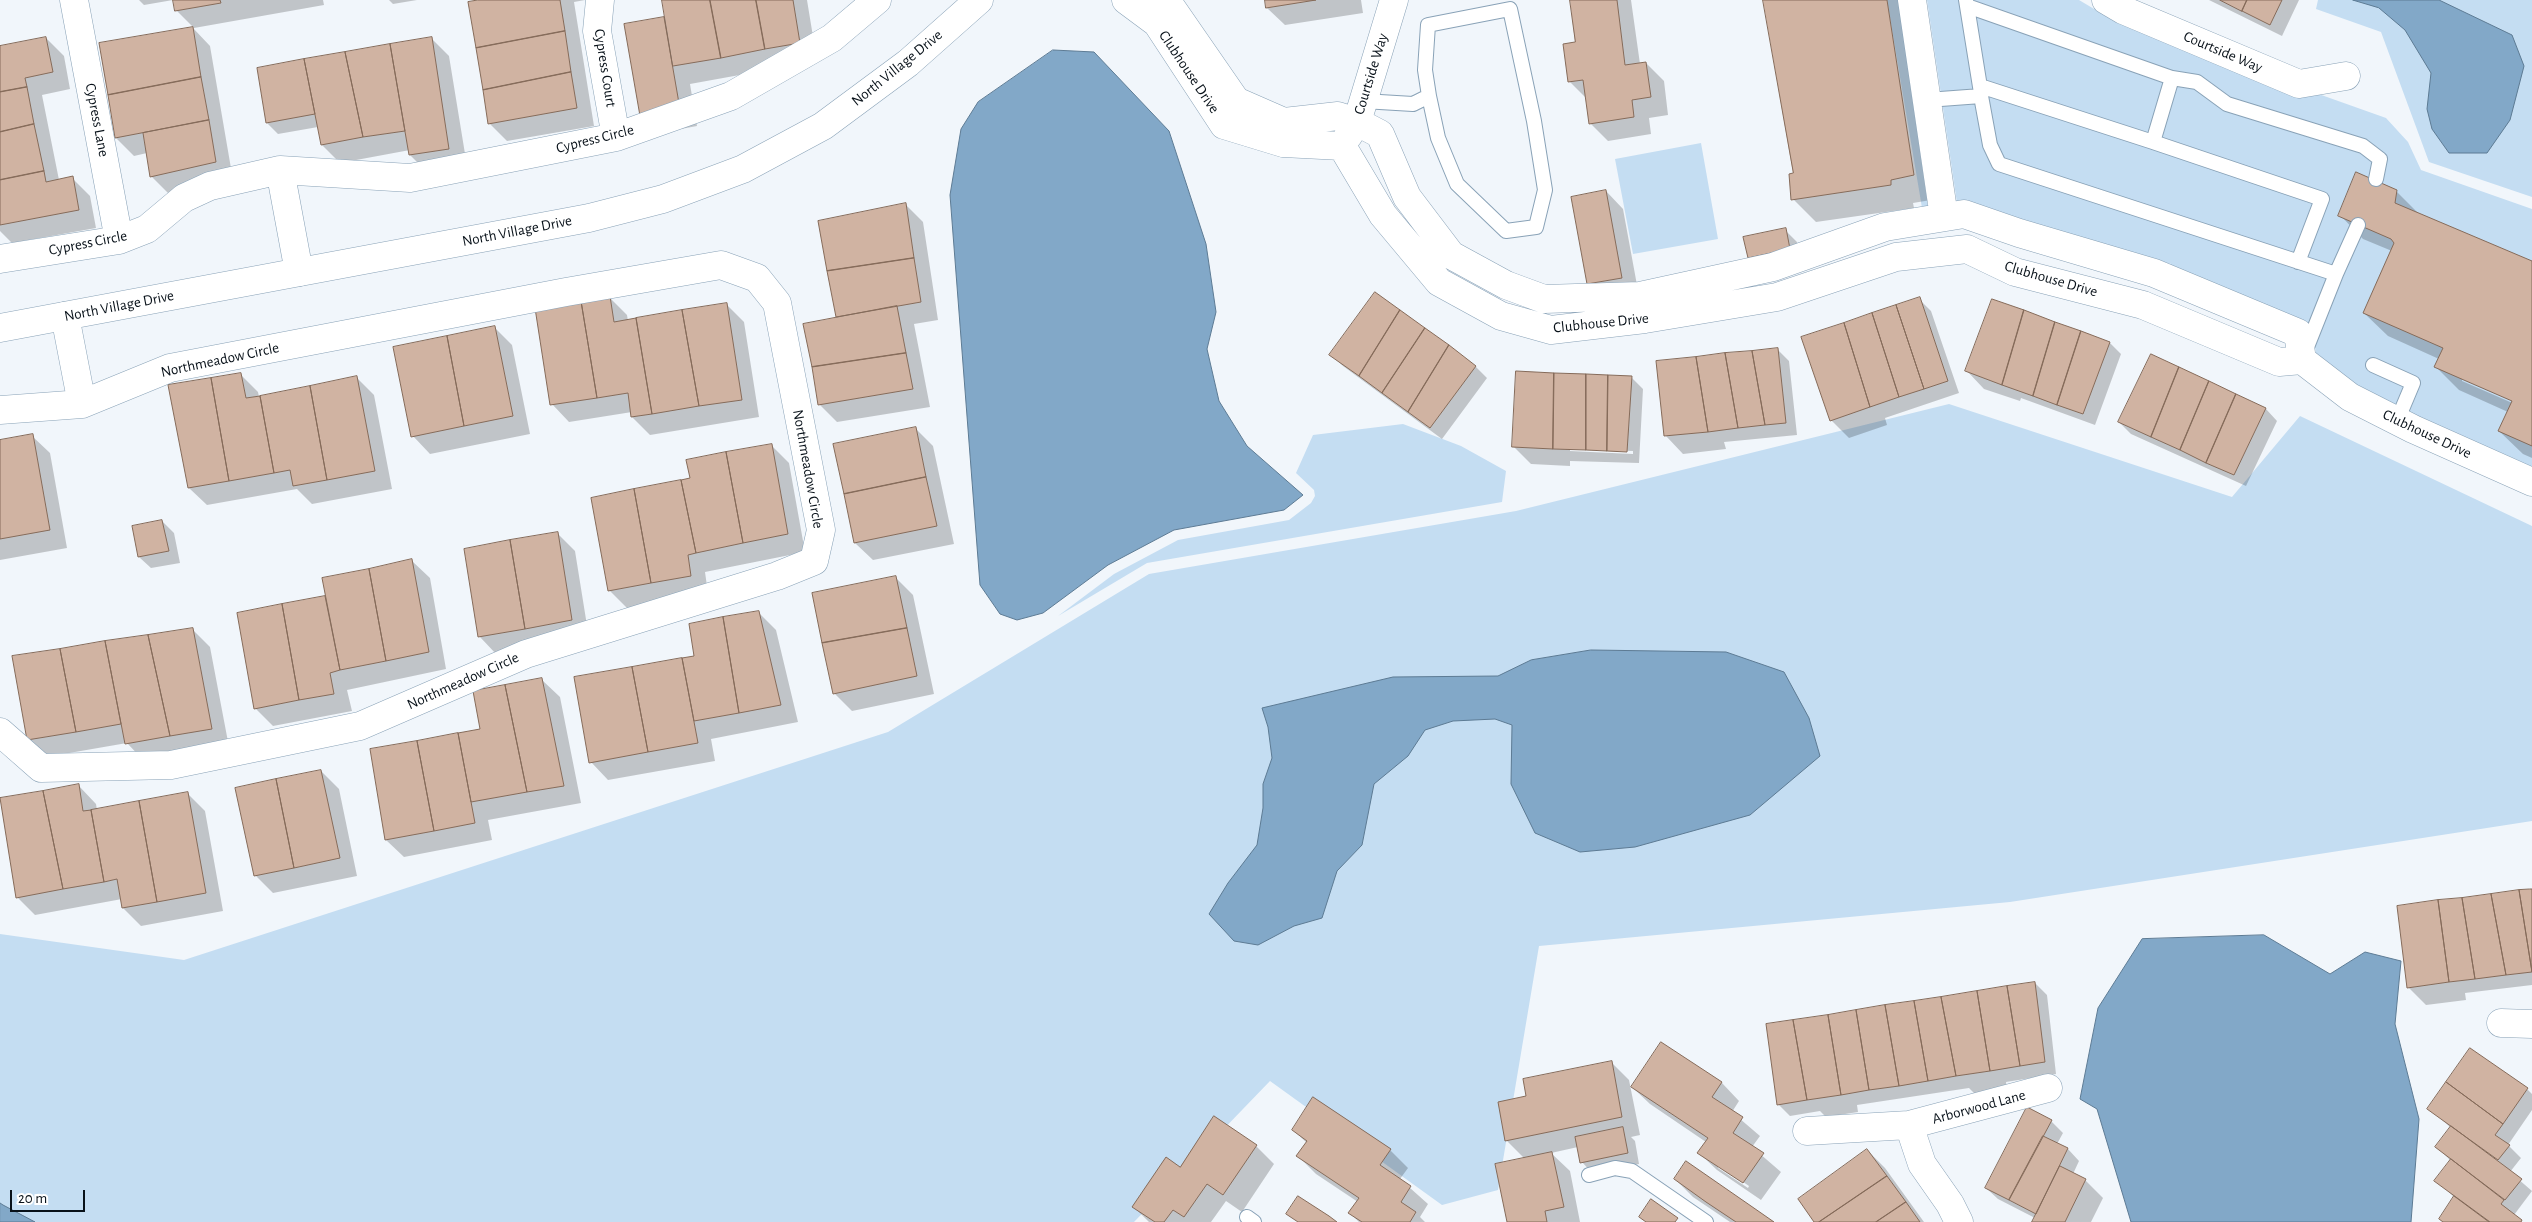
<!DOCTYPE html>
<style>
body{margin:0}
#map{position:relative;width:2532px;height:1222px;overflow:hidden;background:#f1f6fb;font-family:"Alegreya Sans",sans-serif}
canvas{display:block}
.scale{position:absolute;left:10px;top:1190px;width:75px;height:22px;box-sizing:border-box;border:2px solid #081119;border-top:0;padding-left:6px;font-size:15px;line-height:18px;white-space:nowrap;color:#081119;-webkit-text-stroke:4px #fff;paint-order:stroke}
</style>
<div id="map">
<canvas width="2532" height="1222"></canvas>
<div class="scale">20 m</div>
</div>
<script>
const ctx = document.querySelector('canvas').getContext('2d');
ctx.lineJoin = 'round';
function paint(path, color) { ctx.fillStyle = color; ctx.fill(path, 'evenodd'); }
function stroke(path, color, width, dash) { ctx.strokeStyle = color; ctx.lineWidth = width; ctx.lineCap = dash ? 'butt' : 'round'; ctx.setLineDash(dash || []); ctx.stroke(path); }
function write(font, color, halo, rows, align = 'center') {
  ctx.font = font + ' "Alegreya Sans",sans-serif'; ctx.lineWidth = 4; ctx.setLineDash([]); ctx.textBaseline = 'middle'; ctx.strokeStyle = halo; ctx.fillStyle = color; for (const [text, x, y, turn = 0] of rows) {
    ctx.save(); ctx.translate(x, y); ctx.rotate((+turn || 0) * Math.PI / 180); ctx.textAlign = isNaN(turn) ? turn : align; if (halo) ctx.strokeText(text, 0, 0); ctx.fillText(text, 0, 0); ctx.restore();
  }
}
const green = new Path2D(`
 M1887,0H1898L1928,207L1922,208Z
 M1927,0H2079L2116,22L2386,118L2408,142L2421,170L2532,209V467L2420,418L2358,386L2316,353L2312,331L2304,321L2171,266V264L1957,203Z
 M2318,0H2532V197L2429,162L2381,32L2316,9Z
 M1701,143L1718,239L1633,254L1615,159Z
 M1949,404L2232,497L2300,416L2532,526V821L2010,902L1539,946L1498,1190L1442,1205L1270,1081L1134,1222H0V934L184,960L888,732L1149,574L1516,511Z
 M1403,424L1461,446L1506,471L1502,502L1147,563L1058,616L1114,574L1178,540L1289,520L1311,503L1315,496L1314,490L1296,473L1313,435Z`);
const water = new Path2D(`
 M2353,0H2439L2512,35L2524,66L2510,120L2487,153H2449L2432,129L2427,109L2431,73L2405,30L2379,8Z
 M1053,50L1094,52L1169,131L1206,244L1216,312L1207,349L1219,401L1247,446L1303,495L1284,510L1174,530L1108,565L1043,613L1017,620L1000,614L980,585L950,195L961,129L978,102Z
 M1591,650L1726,652L1784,672L1809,718L1820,756L1750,815L1635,847L1580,852L1535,833L1511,784L1512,725L1495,719L1453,721L1425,730L1408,756L1374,784L1362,845L1337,871L1322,918L1294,926L1258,945L1234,941L1209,914L1228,883L1257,845L1263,808V784L1272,758L1268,727L1262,708L1393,677L1498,676L1531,660Z
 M2264,935L2330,974L2365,952L2401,961L2395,1024L2419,1119L2411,1222H2131L2097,1109L2080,1099L2098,1008L2142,939Z
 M0,1203L3,1205L35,1222H0Z`);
const shadow = new Path2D(`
 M139,0H173L144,5Z
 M174,0H323L324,5L194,28L176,10Z
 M389,0H417L393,4Z
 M484,0H585L574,2L594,126L507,141L490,124Z
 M663,0H807L817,61L690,84L697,126L659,133L626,25L666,18Z
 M1266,0H1361L1363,13L1285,25L1267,8Z
 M1571,0H1631L1640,64L1646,63L1664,81L1668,115L1649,118L1651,134L1608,141L1590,123L1587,99L1569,81L1577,43Z
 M1764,0H1906L1937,199L1913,203L1914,208L1816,222L1793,199L1794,174Z
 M2209,0H2299L2282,36Z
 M193,28L210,46L233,180L169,194L151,176L147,153L134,156L116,138Z
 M46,38L64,56L70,89L42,95L59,180L72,178L90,196L96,228L12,243L0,231V48Z
 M431,38L449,56L467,166L428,173L410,155V150L340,163L322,145L318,127L278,134L267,123Z
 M1606,191L1623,209L1639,296L1606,302L1588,284L1572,198Z
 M2396,191L2420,215L2532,263V458L2523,454L2499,431L2508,412L2459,390L2436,367L2439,359L2388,336L2364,313L2392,251L2363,239L2340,215ZM2462,378L2518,402L2517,405L2462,381Z
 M905,204L923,222L938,320L914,324L930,407L837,422L819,404L837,319L819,222Z
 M1785,230L1797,242L1801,261L1761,269L1749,257Z
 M610,298L627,315L628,321L726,304L744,322L759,417L650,435L632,417V412L569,422L552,404Z
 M1919,299L1931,311L1959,393L1885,418L1887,425L1849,438L1831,420Z
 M494,327L512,345L530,434L430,454L413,436Z
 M2110,343L2121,354L2095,425L2021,398L2020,401L1984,389L1967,371Z
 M1777,349L1789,361L1797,435L1724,442L1726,449L1683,454L1666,436Z
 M1331,355L1476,367L1487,378L1442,439L1343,366Z
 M2151,356L2266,409L2277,421L2246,486L2131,434L2119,422Z
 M241,375L258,392L259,397L356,377L374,395L392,489L312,504L297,489L207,505L189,488Z
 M1632,378L1643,389L1639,463L1570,461V466L1531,464L1513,446ZM1570,449L1633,451V454L1570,451Z
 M915,428L933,446L954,544L873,560L855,543Z
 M32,436L50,453L67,548L0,560V442Z
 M771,445L789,463L805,552L705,572L708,593L627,608L609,590L691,479Z
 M162,521L174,533L180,563L151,568L139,557Z
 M557,533L575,551L589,638L497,655L480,637L465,550Z
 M412,561L430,578L446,669L347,690L352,711L273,726L255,708L238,614L327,597Z
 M895,577L913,595L934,694L852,711L834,693Z
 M758,612L776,630L798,722L711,739L715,761L608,780L591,762L576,678L695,657Z
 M192,629L210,647L229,747L144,761L127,743L46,757L28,739L14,657Z
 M542,680L560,697L581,803L488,820L492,840L404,857L386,840L481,730Z
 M321,771L339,789L357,876L273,893L255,875Z
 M79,786L96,804L97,810L188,794L205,811L223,911L141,926L123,908L122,899L35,915L17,897Z
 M2532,890V985L2465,993L2466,1000L2426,1005L2408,987Z
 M2035,983L2047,995L2056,1074L2006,1082L2007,1088L1975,1094L1969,1088L1857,1105L1858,1112L1826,1117L1820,1111L1790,1116L1778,1104Z
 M1661,1044L1722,1083L1739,1101L1732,1112L1760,1136L1752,1147L1781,1172L1761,1200L1717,1170L1699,1153L1706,1142L1650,1104L1632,1087ZM1718,1165L1749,1186L1748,1188L1718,1168Z
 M1612,1063L1629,1080L1640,1135L1631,1137L1635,1141L1639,1164L1593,1174L1582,1162L1578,1147L1551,1153L1570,1171L1580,1222H1508L1525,1159L1506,1140L1527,1097Z
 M2527,1089L2532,1094V1110L2508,1145L2521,1158L2510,1172L2532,1191L2514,1215L2522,1222H2444L2455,1198L2436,1180L2451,1161L2437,1147L2451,1128L2429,1108Z
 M2051,1121L2063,1133L2057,1144L2068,1149L2079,1161L2073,1174L2085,1180L2103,1198L2091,1222H2033L2035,1218L1998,1199L1986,1188Z
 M1293,1130L1390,1150L1408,1168L1400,1179L1428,1204L1420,1217L1425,1222H1359L1350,1213L1358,1202L1316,1174L1298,1156L1307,1143Z
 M1256,1146L1274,1164L1242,1212L1226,1201L1211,1222H1149L1134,1207L1180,1168Z
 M1867,1150L1885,1168L1924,1222H1816Z
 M1675,1179L1772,1222H1730L1693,1197Z`);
const building = new Path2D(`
 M173,0H220L221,3L175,11Z
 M478,0H560L565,31L476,48L468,2Z
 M662,0H710L721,58L673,66Z
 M710,0H756L765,49L721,58Z
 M756,0H793L800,43L765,49Z
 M1265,0H1316L1266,8Z
 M1570,0H1617L1625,65L1646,62L1651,97L1632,100L1634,117L1589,124L1583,80L1568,82L1563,44L1575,42Z
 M1763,0H1887L1914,175L1891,180V185L1791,200L1789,174L1793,173Z
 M2220,0H2247L2242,11Z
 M2247,0H2282L2270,25L2242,11Z
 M664,17L680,109L640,116L624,24Z
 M193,27L201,77L108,95L99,43Z
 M565,31L571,72L483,90L476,48Z
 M46,37L53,72L25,78L27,87L0,92V46Z
 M432,37L449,149L409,155L390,44Z
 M390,44L405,131L363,137L345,52Z
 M345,52L363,137L321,145L304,59Z
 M304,59L315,114L266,123L257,68Z
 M571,72L577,108L488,124L483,90Z
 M201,77L209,120L115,138L108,95Z
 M27,87L34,124L0,132V92Z
 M209,120L216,162L150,177L143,133Z
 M34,124L44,171L0,180V132Z
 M44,171L46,182L73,176L79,210L0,225V180Z
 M2356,172L2397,190L2395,203L2532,261V446L2498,431L2512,401L2434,367L2443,348L2363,313L2394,243L2391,239L2338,216Z
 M1606,190L1622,278L1587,284L1571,197Z
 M906,203L914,258L827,271L818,221Z
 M1786,228L1790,249L1748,258L1743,237Z
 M914,258L921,302L836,317L827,271Z
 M1375,292L1400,310L1359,376L1329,355Z
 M610,296L614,322L636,318L652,414L631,417L628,393L597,398L581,301Z
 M1920,297L1948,381L1924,389L1896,305Z
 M1992,299L2024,310L2002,385L1965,371Z
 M581,301L597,398L550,405L535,308Z
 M727,303L742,400L699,406L682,310Z
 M1896,305L1924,389L1899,397L1872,313Z
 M897,306L906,353L812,367L803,324Z
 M682,310L699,406L652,414L636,318Z
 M1400,310L1425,328L1382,393L1359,376Z
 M2024,310L2055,322L2033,396L2002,385Z
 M1872,313L1899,397L1870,407L1844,323Z
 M2055,322L2081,331L2057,405L2033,396Z
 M1844,323L1870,407L1830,421L1801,337Z
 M495,326L513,416L464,426L447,336Z
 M1425,328L1449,345L1408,412L1382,393Z
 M2081,331L2110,342L2083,414L2057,405Z
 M447,336L464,426L411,437L393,347Z
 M1449,345L1476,366L1430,428L1408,412Z
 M1778,348L1786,423L1765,425L1752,351Z
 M1752,351L1765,425L1738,428L1725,353Z
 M906,353L913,389L818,405L812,367Z
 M1725,353L1738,428L1708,432L1696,357Z
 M2151,354L2179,367L2151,437L2118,422Z
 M1696,357L1708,432L1664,436L1656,361Z
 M2179,367L2209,381L2180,450L2151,437Z
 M1516,371L1554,373L1553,449L1512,447Z
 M241,373L246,398L260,396L274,473L229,481L211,378Z
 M1554,373L1586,374V450L1553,449Z
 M1586,374L1608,375L1607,451L1586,450Z
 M1608,375L1632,376L1627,452L1607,451Z
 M357,376L375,471L327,480L310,386Z
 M211,378L229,481L188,488L168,385Z
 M2209,381L2236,394L2206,463L2180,450Z
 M310,386L327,480L293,486L290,470L274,473L260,396Z
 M2236,394L2266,408L2234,475L2206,463Z
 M916,427L926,477L844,494L833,444Z
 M33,434L50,530L0,539V440Z
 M772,444L788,534L743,543L726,452Z
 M726,452L743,543L696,553L681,480L690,478L686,460Z
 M926,477L937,526L854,543L844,494Z
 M681,480L696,553L688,555L691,576L651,583L634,489Z
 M634,489L651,583L608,591L591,498Z
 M162,520L169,551L138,557L132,526Z
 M558,532L572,620L525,629L510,540Z
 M510,540L525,629L478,637L464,549Z
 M412,559L429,652L386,661L369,569Z
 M369,569L386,661L340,670L322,578Z
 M896,576L907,628L822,643L812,593Z
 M325,596L340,670L330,673L334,694L299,700L282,604Z
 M282,604L299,700L254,709L237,613Z
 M759,611L781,705L739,713L723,617Z
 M723,617L739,713L694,721L682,658L694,656L689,624Z
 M193,628L212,729L170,736L148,635Z
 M907,628L917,676L833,694L822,643Z
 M148,635L170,736L125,744L105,641Z
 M105,641L121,724L76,732L60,649Z
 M60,649L76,732L27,740L12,656Z
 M682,658L698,743L648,752L632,667Z
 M632,667L648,752L589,763L574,677Z
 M542,678L564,786L527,792L505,685Z
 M505,685L527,792L471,802L458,733L480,729L473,691Z
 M458,733L475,823L434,831L417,741Z
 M417,741L434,831L385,840L370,749Z
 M321,770L340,858L294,868L276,779Z
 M276,779L294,868L254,876L235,788Z
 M79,784L83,811L91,810L104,882L63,889L43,791Z
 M43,791L63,889L16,898L0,798Z
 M188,792L206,893L157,902L139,801Z
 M139,801L157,902L122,908L117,879L104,882L91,810Z
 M2530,889H2532V972L2519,890Z
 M2519,890L2532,972L2506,975L2491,894Z
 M2491,894L2506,975L2475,979L2462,898Z
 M2462,898L2475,979L2449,982L2438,900Z
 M2438,900L2449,982L2407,988L2397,906Z
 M2035,982L2045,1062L2020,1066L2007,986Z
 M2007,986L2020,1066L1990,1071L1977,991Z
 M1977,991L1990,1071L1956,1076L1941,997Z
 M1941,997L1956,1076L1928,1081L1914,1001Z
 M1914,1001L1928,1081L1899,1086L1885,1005Z
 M1885,1005L1899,1086L1869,1090L1856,1010Z
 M1856,1010L1869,1090L1841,1095L1828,1015Z
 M1828,1015L1841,1095L1807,1100L1793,1020Z
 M1793,1020L1807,1100L1777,1105L1766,1024Z
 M1661,1042L1722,1082L1712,1097L1743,1117L1733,1133L1764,1153L1743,1183L1697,1153L1708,1138L1631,1087Z
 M2470,1048L2528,1088L2503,1124L2446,1082Z
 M1612,1061L1622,1117L1505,1141L1498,1102L1526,1096L1523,1079Z
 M2446,1082L2503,1124L2495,1135L2510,1145L2498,1160L2427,1109Z
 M1313,1097L1391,1149L1380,1165L1411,1186L1401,1202L1416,1212L1410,1222H1362L1348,1213L1359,1198L1296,1156L1307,1141L1292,1130Z
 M2027,1107L2052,1120L2009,1200L1985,1188Z
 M1214,1116L1257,1145L1223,1195L1207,1184L1184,1217L1173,1210L1164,1222H1155L1132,1207L1166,1157L1180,1167Z
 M2451,1126L2522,1179L2505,1200L2435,1147Z
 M1623,1127L1628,1153L1580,1163L1575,1137Z
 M2043,1136L2068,1148L2036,1214L2009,1200Z
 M1867,1149L1887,1176L1819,1222H1814L1798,1199Z
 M1552,1152L1564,1207L1545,1211L1547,1222H1507L1495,1164Z
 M2451,1159L2504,1200L2501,1204L2522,1220L2521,1222H2490L2434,1181Z
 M1686,1161L1751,1206L1774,1222H1736L1706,1202L1674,1179Z
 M2060,1166L2086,1179L2065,1222H2032Z
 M1887,1176L1906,1202L1876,1222H1819Z
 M1298,1196L1329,1216L1337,1222H1298L1286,1214Z
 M2454,1196L2489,1222H2443L2439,1219Z
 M1651,1199L1678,1218L1675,1222H1646L1639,1217Z
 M1906,1202L1920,1222H1876Z`);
const service = new Path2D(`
 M1966,0L1981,93
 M1967,6L2172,78L2153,142L1980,86
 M2172,78L2197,82L2227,104L2363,146L2380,159L2376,179
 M1927,100L1981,96L1990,145L1999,164L2336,274L2305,352
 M1363,101L1413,104L1429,96L1425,70L1428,25L1510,9L1534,121L1545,190L1536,227L1506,231L1457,184L1438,138L1429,96
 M2153,142L2322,199L2298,262
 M2336,274L2358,225
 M2373,365L2413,383L2397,421
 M1589,1175L1615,1168L1632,1171L1706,1222
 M1247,1217L1254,1222`);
const minor = new Path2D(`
 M74,0L119,240
 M600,0L597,31L616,137
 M1126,0L1157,23L1224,125L1283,143L1342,146L1383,215L1439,282L1501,316L1551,330L1645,319L1777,297L1896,257L1967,249L2015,272L2143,305L2279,362L2302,360
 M1161,0L1171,7L1236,101L1284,122L1338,116L1357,122L1380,134L1407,197L1451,255L1506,285L1544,299L1640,296L1773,267L1885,227L1964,214L2019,233L2154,273L2298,333L2302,360L2350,397L2413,429L2532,482
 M1912,0L1944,217
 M2106,0L2123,10L2299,84L2346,76
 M1348,136L1357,122L1394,0
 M280,170L299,272
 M0,259L119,240L147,229L184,198L210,186L280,170L410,178L616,137L731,96L832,38L877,0
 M65,316L82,404
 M0,410L82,404L170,368L566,292L721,265L757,278L777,303L821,530L814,561L777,576L526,654L360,726L171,765L41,768L0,732
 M2501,1023L2532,1024
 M1909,1125L2048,1088
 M1807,1131L1909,1125L1922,1164L1950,1204L1959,1222`);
const tertiary = new Path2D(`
 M0,328L589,218L663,199L743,169L823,126L908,63L979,0`);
const streetNames = [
 ["Courtside Way",2223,52,23],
 ["Cypress Court",605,68,81],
 ["North Village Drive",897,68,-39],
 ["Clubhouse Drive",1189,72,56],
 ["Courtside Way",1371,74,-73],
 ["Cypress Lane",97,120,79],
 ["Cypress Circle",595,139,-14],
 ["North Village Drive",517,231,-11],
 ["Cypress Circle",88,243,-11],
 ["Clubhouse Drive",2051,279,16],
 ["North Village Drive",119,306,-11],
 ["Clubhouse Drive",1601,323,-6],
 ["Northmeadow Circle",220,360,-12],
 ["Clubhouse Drive",2427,434,25],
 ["Northmeadow Circle",808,469,80],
 ["Northmeadow Circle",463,681,-24],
 ["Arborwood Lane",1979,1107,-15]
];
paint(green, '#c4ddf2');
paint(water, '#82a8c8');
stroke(water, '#5d7b94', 1);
paint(shadow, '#0003');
paint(building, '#d0b3a2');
stroke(building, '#856b5a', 1);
stroke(service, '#89a2b7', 16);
stroke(minor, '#89a2b7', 29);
stroke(tertiary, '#89a2b7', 29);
stroke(service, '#fff', 14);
stroke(minor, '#fff', 28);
stroke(tertiary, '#fff', 28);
write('15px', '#081119', '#fff', streetNames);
</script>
